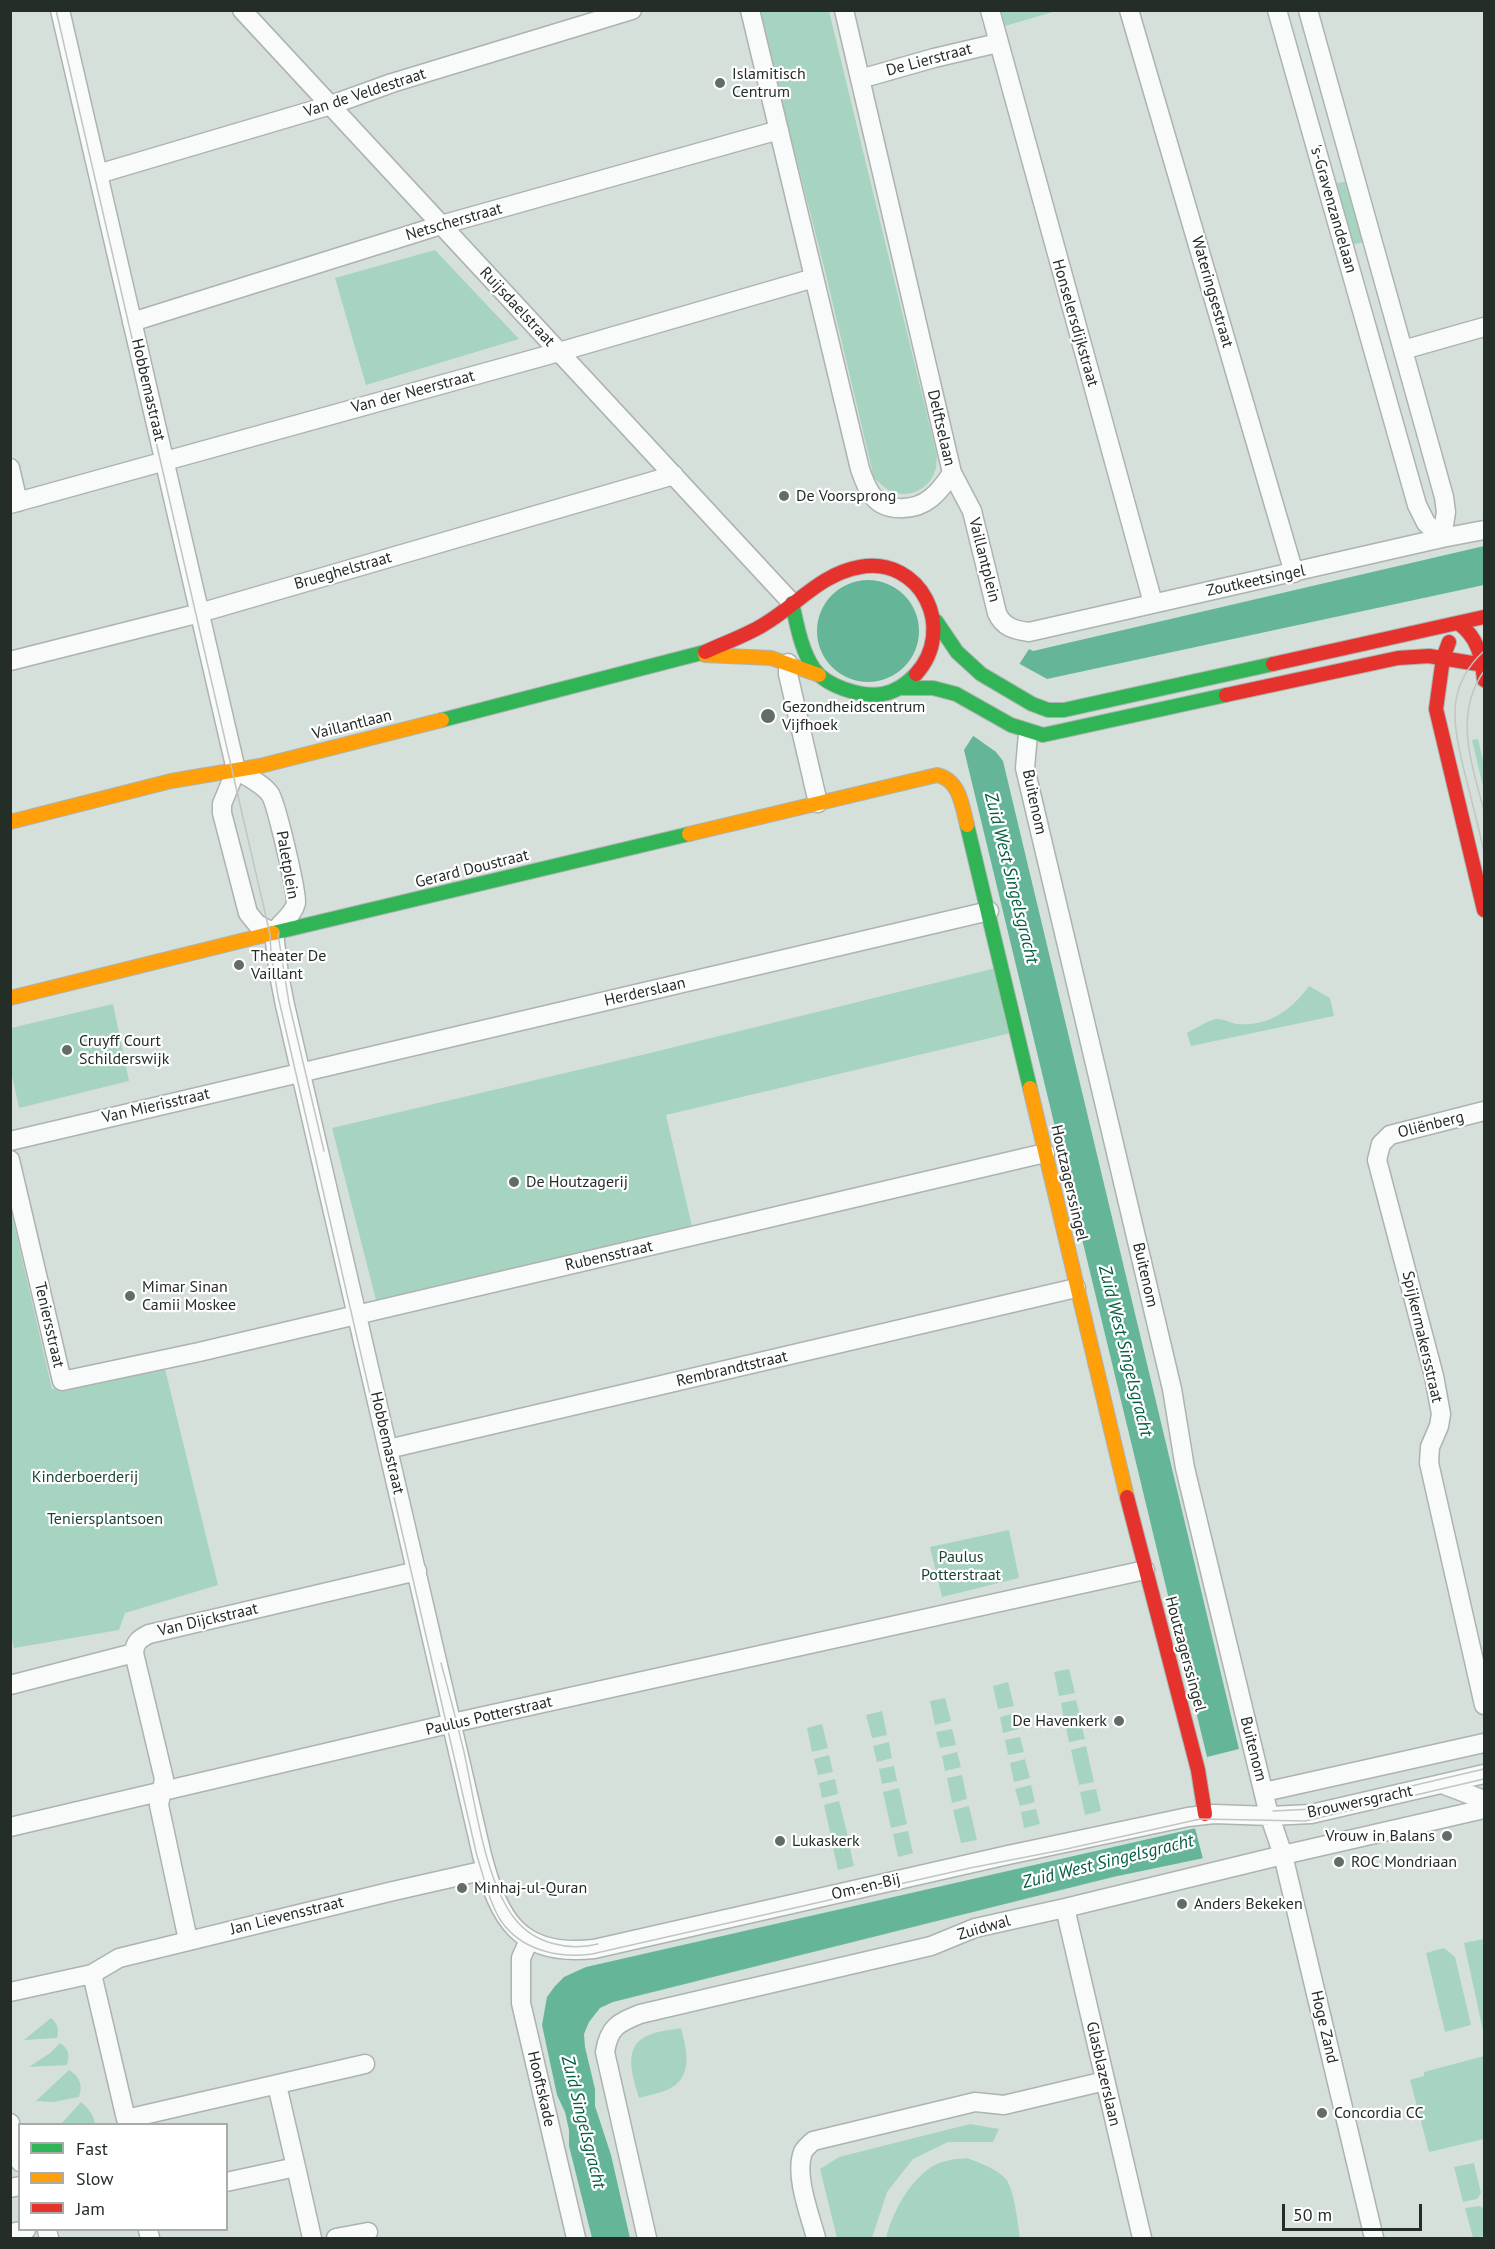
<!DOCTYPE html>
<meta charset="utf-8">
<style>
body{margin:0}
#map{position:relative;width:1495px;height:2249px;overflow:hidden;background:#d6e0db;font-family:"PT Sans",sans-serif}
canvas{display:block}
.frame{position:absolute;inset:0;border:12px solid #252d29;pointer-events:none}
.legend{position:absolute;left:18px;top:2123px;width:210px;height:108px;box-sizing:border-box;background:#fff;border:2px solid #a8aba9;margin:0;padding:8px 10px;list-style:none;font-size:18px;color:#252d29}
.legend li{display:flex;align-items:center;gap:12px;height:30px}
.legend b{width:30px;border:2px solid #a8aba9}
.scale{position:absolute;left:1282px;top:2204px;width:140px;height:27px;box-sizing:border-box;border:3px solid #252d29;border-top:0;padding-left:8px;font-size:18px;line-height:21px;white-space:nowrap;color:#252d29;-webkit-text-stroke:4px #fff;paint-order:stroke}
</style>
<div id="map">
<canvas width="1495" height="2249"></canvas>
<div class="frame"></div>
<ul class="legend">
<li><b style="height:8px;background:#30b455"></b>Fast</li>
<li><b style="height:8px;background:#ff9f0a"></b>Slow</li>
<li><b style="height:8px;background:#e5322d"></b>Jam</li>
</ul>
<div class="scale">50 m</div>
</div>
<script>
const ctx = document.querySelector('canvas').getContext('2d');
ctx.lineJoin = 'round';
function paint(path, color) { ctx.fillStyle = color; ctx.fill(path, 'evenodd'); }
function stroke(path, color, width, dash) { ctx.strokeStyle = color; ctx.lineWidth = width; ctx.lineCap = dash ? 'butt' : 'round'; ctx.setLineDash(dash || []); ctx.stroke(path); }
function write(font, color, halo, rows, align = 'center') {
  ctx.font = font + ' "PT Sans",sans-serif'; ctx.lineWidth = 4.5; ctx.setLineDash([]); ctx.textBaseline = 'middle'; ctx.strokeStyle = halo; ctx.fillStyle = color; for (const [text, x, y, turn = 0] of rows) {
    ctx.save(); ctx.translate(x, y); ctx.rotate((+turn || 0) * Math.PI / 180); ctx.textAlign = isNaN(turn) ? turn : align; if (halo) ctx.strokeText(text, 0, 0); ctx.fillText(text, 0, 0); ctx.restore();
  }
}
const green = new Path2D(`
 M759,11H829L937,456C936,461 937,467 935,471C929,490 907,500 889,490C884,488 879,482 874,478L826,275Z
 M1001,11V10L1056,11L1005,26Z
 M1349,181L1365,242L1350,245L1333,184Z
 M435,250L519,339L366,385L335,278Z
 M1478,739L1484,765V791L1472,740Z
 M996,968L1011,1033L666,1115L694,1235L377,1304L332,1128L650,1053Z
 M1309,986L1330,998L1334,1016L1191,1046L1187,1033C1196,1028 1207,1021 1216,1019C1223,1018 1232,1024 1239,1024C1270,1026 1291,1010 1309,986Z
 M113,1004L129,1081L19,1108L11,1071V1028Z
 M10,1207L52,1389L165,1369L218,1585L125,1613L119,1630L14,1648L10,1632Z
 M1009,1530L1019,1578L942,1597L930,1547Z
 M1069,1669L1075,1693L1059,1696L1054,1672Z
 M1008,1682L1014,1706L998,1709L993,1686Z
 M945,1698L951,1721L935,1725L930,1701Z
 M1076,1700L1080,1716L1064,1720L1061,1703Z
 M882,1711L887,1735L872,1738L866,1715Z
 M1015,1713L1019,1729L1003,1733L1000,1717Z
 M822,1724L828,1748L812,1752L807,1728Z
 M1081,1724L1085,1739L1069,1742L1066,1727Z
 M952,1729L956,1745L940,1748L936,1732Z
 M1020,1737L1024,1752L1008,1755L1005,1740Z
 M889,1742L892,1758L877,1762L873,1746Z
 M1086,1746L1094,1782L1079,1785L1071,1750Z
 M957,1752L961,1767L945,1771L942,1756Z
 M829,1755L833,1772L818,1775L814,1759Z
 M1025,1759L1030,1778L1014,1782L1010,1763Z
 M894,1766L897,1781L882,1784L879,1769Z
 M962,1775L967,1799L952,1803L947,1778Z
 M835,1779L838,1794L822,1798L819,1783Z
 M1031,1785L1035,1802L1020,1806L1015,1789Z
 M899,1788L907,1824L891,1828L883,1792Z
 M1096,1789L1101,1811L1085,1815L1080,1792Z
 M839,1801L848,1837L832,1841L824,1805Z
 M969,1806L977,1840L961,1843L953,1810Z
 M1036,1809L1040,1824L1024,1828L1021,1812Z
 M908,1831L913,1853L898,1857L893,1834Z
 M849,1844L854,1866L838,1870L833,1848Z
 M1484,1939V2035L1464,1943Z
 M1444,1948L1455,1957L1471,2025L1445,2032L1426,1953Z
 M51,2018C58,2024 59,2029 57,2038L24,2040Z
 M681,2028C686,2048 694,2075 671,2088C662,2093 649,2095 639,2098C633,2077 621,2046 649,2035C658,2031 671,2030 681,2028Z
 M60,2043C69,2049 70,2055 67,2065L29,2067L50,2053Z
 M1484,2056V2139L1429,2152L1410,2080L1424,2076V2072Z
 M69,2070C80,2077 83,2085 79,2097L53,2102L36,2101Z
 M81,2102C88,2108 94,2115 95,2124H61Z
 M970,2124L999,2129L993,2142H948L913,2159L887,2192L872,2238H837L820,2169L839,2157Z
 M967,2158C980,2163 995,2168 1005,2178C1014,2187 1018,2225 1020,2238H886C892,2214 906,2187 927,2170C938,2161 953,2159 967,2158Z
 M1474,2163L1481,2193L1477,2199L1463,2202L1454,2167Z
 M1480,2206L1484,2209V2236L1473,2238L1465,2208Z`);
const water = new Path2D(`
 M1484,546V585L1047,679L996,752L1003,761L1239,1749L1204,1858L1113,1877L613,2002L600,2008L589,2022L584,2034L585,2047L595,2089V2106L611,2155L630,2238H592L569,2146V2130L565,2112L557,2095L542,2025L547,1997L555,1986L564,1977L586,1967L1201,1827L1218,1805V1793L1207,1757L964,750L1029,649L1033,651Z
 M817 631a51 51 0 1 1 102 0a51 51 0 1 1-102 0Z`);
const pier = new Path2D(`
 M1018,663L1049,680L999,754L972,735Z
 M1239,1749L1249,1793L1246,1819L1241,1830L1230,1844L1219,1852L1203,1859L1195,1828L1205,1823L1216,1809L1217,1799L1207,1757Z`);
const street = new Path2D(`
 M60,10L236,770
 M242,10L792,603
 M750,10L860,469C863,478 866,487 872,495C885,513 915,511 931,498C940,491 946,482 952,473
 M844,10L952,473L972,511L997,613C1003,627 1014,630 1029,632L1442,538L1484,530
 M990,10L1153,603
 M1129,10L1294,573
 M1277,10L1417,505L1426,523L1442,538
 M1308,10L1444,497L1446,512L1442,538
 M860,79L934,58L998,43
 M98,174L331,105L392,83L632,10
 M132,322L441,225L779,130
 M1403,350L1484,327
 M10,468L18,502
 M10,504L559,352L814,278
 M10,661L196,614L674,475
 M788,663V674L818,803
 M1028,734L1025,768L1172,1389L1185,1468L1268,1811L1283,1855L1374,2238
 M236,770C246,776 263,784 270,794C276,802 298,896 296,903C293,916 280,922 274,933
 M236,770L222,804V813L248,913L257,924L274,933
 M274,933L279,975L285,1005L482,1855C499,1920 519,1957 594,1949L1008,1855L1188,1817L1214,1814L1270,1816L1311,1814L1484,1774
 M1484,1111L1390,1135L1381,1144L1377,1160L1434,1376L1441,1414L1439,1426L1430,1447L1429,1463L1484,1705
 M10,1141L989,911
 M10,1160L62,1381L199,1352L1045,1153
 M388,1449L1076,1288
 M10,1685L134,1653
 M1442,1784L1484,1800
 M1264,1792L1484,1743
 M10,1827L457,1722L1145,1570
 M1065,1908L1142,2238
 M188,1940L159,1805L164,1779L134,1653C135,1642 139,1639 149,1634L417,1571
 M529,1940L521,1958V2003L576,2238
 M92,1974L119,1958L389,1892L486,1870
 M10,1992L92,1974L126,2119L365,2064
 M10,2123L20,2162
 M296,2167L312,2238
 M226,2182L296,2167L277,2085
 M10,2188L20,2186
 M47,2230L49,2238
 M148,2230L150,2238
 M10,2233L26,2230
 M336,2238L368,2232
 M647,2238L605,2052C609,2027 618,2023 640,2014L931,1946L975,1928L1065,1908L1283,1855L1484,1809
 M816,2238C810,2215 794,2175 803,2152C805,2148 810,2144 813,2141L975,2102L1004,2105L1105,2081`);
const fast = new Path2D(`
 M792,603C797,625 801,650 814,669C821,679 833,685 844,689C873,699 895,697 916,674
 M936,621L957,652L981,674L1032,704L1048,710H1064L1273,664
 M903,688H933L956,694L1011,725L1043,735L1226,695
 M442,720L705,652
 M967,825L1030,1088
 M273,933L689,834`);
const slow = new Path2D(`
 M705,655L771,658L819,675
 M10,822L171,781L260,766L442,720
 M689,834L937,775C960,780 962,806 967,825
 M10,998L273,933
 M1030,1088L1127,1497`);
const jam = new Path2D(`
 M1458,623C1478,637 1482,657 1484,680
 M1449,642L1443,658L1436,709L1484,910
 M705,652C724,643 745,636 763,625C796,606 820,574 860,567C921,556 957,629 916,674
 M1273,664L1484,617
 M1226,695L1398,658L1429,656L1484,665
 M1127,1497L1198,1770L1205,1814`);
const tram = new Path2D(`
 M56,10L270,934L271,953L278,996L477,1856C484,1877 489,1902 501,1921C521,1950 559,1959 592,1954L970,1868L1062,1850L1200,1819L1305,1821L1484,1779
 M1484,651C1445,687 1453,724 1464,770C1471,798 1478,825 1484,852
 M1484,671C1453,715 1472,764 1484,811
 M278,934L289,1003L324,1151
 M441,1663C449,1693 457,1722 464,1752C475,1801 484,1880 515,1919C535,1944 568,1951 598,1944
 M1273,1811L1313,1809L1484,1769`);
const markers = [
 [720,83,6,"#636c67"],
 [784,496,6,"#636c67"],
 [768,716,8,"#636c67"],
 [239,965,6,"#636c67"],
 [67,1050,6,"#636c67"],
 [514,1182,6,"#636c67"],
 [130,1296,6,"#636c67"],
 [1119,1721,6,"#636c67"],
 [1447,1836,6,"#636c67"],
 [780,1841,6,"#636c67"],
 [1339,1862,6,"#636c67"],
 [462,1888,6,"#636c67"],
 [1182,1904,6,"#636c67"],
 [1322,2113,6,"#636c67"]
];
const streetNames = [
 ["De Lierstraat",929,60,-15],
 ["Van de Veldestraat",365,93,-18],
 ["'s-Gravenzandelaan",1333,209,74],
 ["Netscherstraat",454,222,-16],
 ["Wateringsestraat",1212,292,74],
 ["Ruijsdaelstraat",517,307,47],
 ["Honselersdijkstraat",1075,323,74],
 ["Hobbemastraat",148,390,77],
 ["Van der Neerstraat",413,392,-15],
 ["Delftselaan",941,428,77],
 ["Vaillantplein",984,560,76],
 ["Brueghelstraat",343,571,-16],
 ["Zoutkeetsingel",1256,581,-12],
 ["Vaillantlaan",352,725,-14],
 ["Buitenom",1034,802,78],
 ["Paletplein",287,865,80],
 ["Gerard Doustraat",472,869,-14],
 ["Herderslaan",645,992,-13],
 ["Van Mierisstraat",156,1106,-13],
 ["Oliënberg",1431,1125,-14],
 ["Houtzagerssingel",1069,1183,77],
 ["Rubensstraat",609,1256,-13],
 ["Buitenom",1145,1275,77],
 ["Teniersstraat",49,1325,77],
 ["Spijkermakersstraat",1422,1337,77],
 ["Rembrandtstraat",732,1369,-13],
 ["Hobbemastraat",387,1443,77],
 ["Van Dijckstraat",208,1620,-13],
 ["Houtzagerssingel",1185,1654,75],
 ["Paulus Potterstraat",489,1716,-13],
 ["Buitenom",1253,1749,76],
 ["Brouwersgracht",1360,1802,-12],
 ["Om-en-Bij",866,1887,-13],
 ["Jan Lievensstraat",287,1916,-14],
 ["Zuidwal",984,1928,-16],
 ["Hoge Zand",1324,2027,77],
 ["Glasblazerslaan",1103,2074,77],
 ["Hooftskade",541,2089,77]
];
const poiNames = [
 ["Islamitisch",732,74],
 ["Centrum",732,92],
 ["De Voorsprong",796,496],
 ["Gezondheidscentrum",782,707],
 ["Vijfhoek",782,725],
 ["Theater De",251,956],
 ["Vaillant",251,974],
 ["Cruyff Court",79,1041],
 ["Schilderswijk",79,1059],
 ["De Houtzagerij",526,1182],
 ["Mimar Sinan",142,1287],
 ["Camii Moskee",142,1305],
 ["De Havenkerk",1107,1721,"right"],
 ["Vrouw in Balans",1435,1836,"right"],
 ["Lukaskerk",792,1841],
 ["ROC Mondriaan",1351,1862],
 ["Minhaj-ul-Quran",474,1888],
 ["Anders Bekeken",1194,1904],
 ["Concordia CC",1334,2113]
];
const parkNames = [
 ["Kinderboerderij",85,1477],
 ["Teniersplantsoen",105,1519],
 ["Paulus",961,1557],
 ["Potterstraat",961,1575]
];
const waterNames = [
 ["Zuid West Singelsgracht",1011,878,76],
 ["Zuid West Singelsgracht",1125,1351,76],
 ["Zuid West Singelsgracht",1108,1862,-14],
 ["Zuid Singelsgracht",583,2122,76]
];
paint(green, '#a6d4c0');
paint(water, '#65b698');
paint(pier, '#d6e0db');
stroke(street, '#acb3b0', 21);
stroke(fast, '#acb3b0', 16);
stroke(slow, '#acb3b0', 16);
stroke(jam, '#acb3b0', 16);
stroke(street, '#f9fafa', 18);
stroke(fast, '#30b455', 14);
stroke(slow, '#ff9f0a', 14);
stroke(jam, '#e5322d', 14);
stroke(tram, '#c2c5c3', 1.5);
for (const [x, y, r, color] of markers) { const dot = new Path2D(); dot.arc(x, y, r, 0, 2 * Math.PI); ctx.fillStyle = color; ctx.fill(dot); stroke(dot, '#fff', 2); }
write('16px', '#252d29', '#fff', streetNames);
write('16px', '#252d29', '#fff', poiNames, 'left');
write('16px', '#184634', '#fff', parkNames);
write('italic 18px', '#025d42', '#fff', waterNames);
</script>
